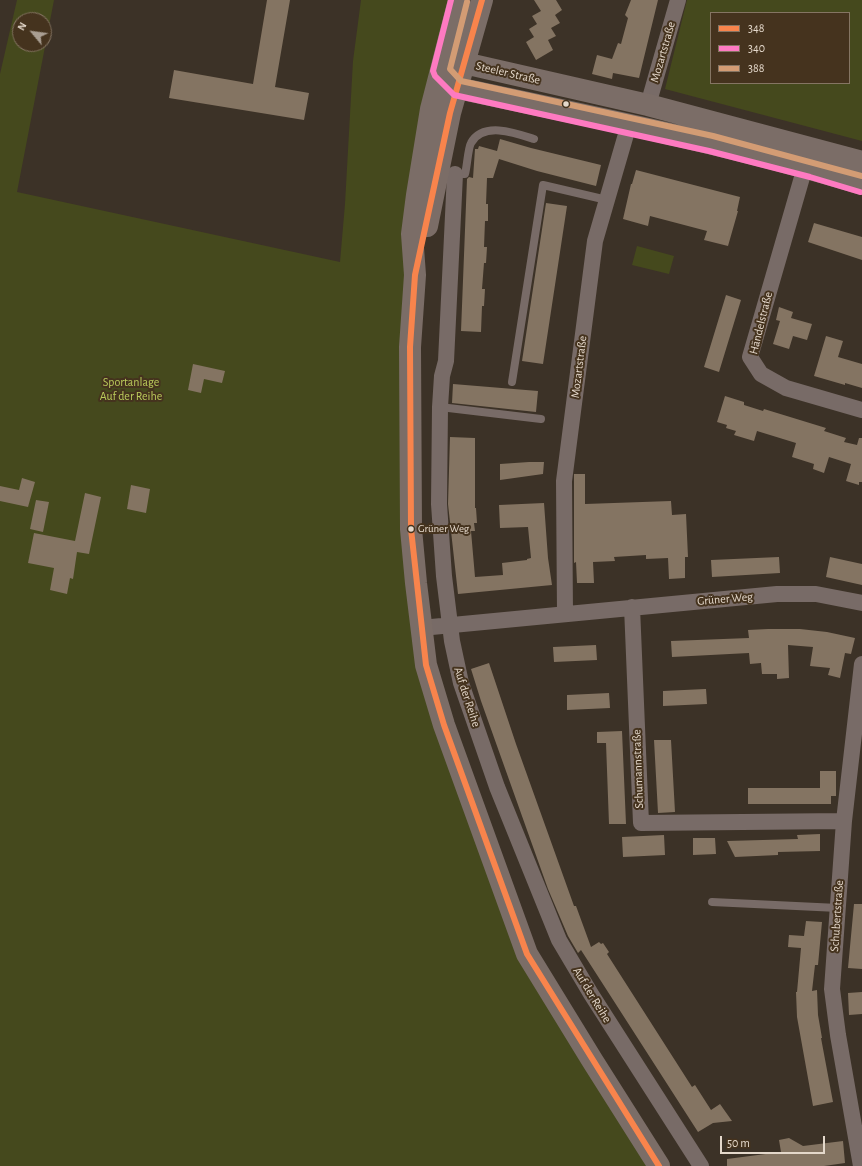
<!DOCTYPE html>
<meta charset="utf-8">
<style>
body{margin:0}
#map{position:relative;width:862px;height:1166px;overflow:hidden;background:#3c3227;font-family:"Alegreya Sans",sans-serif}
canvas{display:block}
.legend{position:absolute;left:710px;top:12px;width:140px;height:72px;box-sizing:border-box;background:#45331e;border:1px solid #857563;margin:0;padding:5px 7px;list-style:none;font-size:12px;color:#e4d8cb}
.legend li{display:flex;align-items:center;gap:8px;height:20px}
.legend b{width:20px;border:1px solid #857563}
.north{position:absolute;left:12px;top:12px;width:40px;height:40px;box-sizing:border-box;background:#45331e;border:1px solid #857563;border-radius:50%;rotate:299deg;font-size:11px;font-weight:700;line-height:16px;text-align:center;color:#e4d8cb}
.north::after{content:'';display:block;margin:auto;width:14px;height:18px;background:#a99e92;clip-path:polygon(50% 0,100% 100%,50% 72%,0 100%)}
.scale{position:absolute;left:720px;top:1136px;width:105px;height:18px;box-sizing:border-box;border:2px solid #e4d8cb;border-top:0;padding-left:5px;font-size:12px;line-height:14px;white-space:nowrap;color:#e4d8cb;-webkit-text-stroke:3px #45331e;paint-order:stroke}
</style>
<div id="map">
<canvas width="862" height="1166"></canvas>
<ul class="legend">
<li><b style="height:5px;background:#f8844c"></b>348</li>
<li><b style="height:5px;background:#fe7ac1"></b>340</li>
<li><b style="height:5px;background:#d39c74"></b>388</li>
</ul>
<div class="north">N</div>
<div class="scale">50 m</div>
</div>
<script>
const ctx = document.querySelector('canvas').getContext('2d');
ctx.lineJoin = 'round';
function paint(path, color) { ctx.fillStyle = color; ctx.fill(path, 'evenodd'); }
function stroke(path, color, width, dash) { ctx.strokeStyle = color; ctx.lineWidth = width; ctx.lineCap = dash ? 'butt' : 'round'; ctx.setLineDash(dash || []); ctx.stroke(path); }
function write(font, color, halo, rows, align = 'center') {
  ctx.font = font + ' "Alegreya Sans",sans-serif'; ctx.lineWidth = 4; ctx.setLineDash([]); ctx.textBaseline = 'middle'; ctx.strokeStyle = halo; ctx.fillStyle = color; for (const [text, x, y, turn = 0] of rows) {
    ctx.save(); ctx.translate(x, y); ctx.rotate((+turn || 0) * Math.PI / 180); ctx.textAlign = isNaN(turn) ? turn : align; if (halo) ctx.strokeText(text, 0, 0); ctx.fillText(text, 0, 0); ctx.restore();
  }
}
const green = new Path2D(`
 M17,0H54L17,192L340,262L345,204L353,61L361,0H457L415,196L413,583L504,900L658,1166H0V74ZM20,20H44V44H20Z
 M687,0H862V141L665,89ZM711,13H849V83H711Z
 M637,246L674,256L669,274L632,265Z`);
const building = new Path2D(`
 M267,0H290L275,87L309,93L304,120L169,98L174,70L253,84Z
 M534,0H556L562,10L555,15L560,23L551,28L556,36L548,40L553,50L536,60L526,42L534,37L529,29L537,24L532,16L541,11Z
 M631,0H658L639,78L613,73L612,79L592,74L597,55L612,59L618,43L621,44L628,18L625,15Z
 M500,139L531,148L601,165L596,186L537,171L499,159L493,178H487L486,204H488V221H485L484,247H487L486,263H484L482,289H485L484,306H482L481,332L461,331L467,179L469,177L473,178L475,149H478L479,146L497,151Z
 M636,170L740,197L737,211H738L728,246L704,240L707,231L650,216L648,226L623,219L631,184H632Z
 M546,203L567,206L543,364L522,361Z
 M814,223L862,237V260L808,242Z
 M726,295L741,300L719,372L704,367Z
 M779,307L793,312L791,318L812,324L807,340L793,336L789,349L773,344L780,321L776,320Z
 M826,336L843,341L838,357L862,364V388L845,383V385L814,376Z
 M193,364L225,371L222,383L204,379L201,393L188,390Z
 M453,384L538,391L536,412L452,403Z
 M725,396L744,402V405L763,411L764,409L826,428L824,431L846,438L844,442L857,445L859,438H862V482H859V485L846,481L851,464L829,457L824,473L813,469L814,464L792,457L796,443L757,431L754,441L734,435L736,431L726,428L727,425L717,422Z
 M450,437L475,438V508H476L477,523H474L475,531H471L475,577L503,575L502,563L527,560V559L531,558L528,527L500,528L499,505L544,503L548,558L552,585L458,594L448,504Z
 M529,462H544L543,474L500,480V464Z
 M574,474H585V504L671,501L672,515L686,514L688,557H685V578L669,579L668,558L646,559V555L614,557L615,561L593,562L594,583H577L576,562L574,563Z
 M22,478L35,482L28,507L0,501V486L19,490Z
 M131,485L150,489L146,513L127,509Z
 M85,493L101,497L89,554L77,552L73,579L70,578L67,594L50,590L54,568L28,563L34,533L75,541Z
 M36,500L49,502L43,532L30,529Z
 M779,557L780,573L712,577L711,560Z
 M830,557L862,564V585L826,577Z
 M768,629H800L827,632L855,638L851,654L845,653L840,678L828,675L830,668L810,666L813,647L788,645L789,678L777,679V674H762L761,663L750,664L749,653L672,657L671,641L749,638L748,630Z
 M596,645L597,660L554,662L553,647Z
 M489,663L516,744L574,906H576L591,947L599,942L601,944L603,943L609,952L607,954L692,1087L695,1085L711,1110L720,1104L732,1121L713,1123L698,1132L581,950L578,953L568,936L548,889L481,701L471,669Z
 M705,689H706L707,704L663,706V691Z
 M609,693L610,708L567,710V695Z
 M622,731L626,824H609L606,743H597V732Z
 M654,740H671L675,812L658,813Z
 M820,771H836V796H831V804H748V788H820Z
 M820,834V851L778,852V855L735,857L727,841L798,839L797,835Z
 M664,835L665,855L623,857L622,837Z
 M693,838H715L716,854L693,855Z
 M854,904H862V969L848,968Z
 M806,921L822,922L818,965H815L812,991L817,990L818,1015L822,1038H821L833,1102L813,1106L797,1017L796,992H797L801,948L788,947L789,935L804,936Z
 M862,992V1014L849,1015L848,993Z
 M789,1138L803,1146L843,1141L845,1163L824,1166H727V1159L781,1152L779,1140Z`);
const service = new Path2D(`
 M455,174H465C467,167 468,148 471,143C483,121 516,133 534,139
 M512,382L543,185L607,200
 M440,407L541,419
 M712,902L838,908`);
const minor = new Path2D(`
 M648,105L678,0
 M805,167L750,357L761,374L786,388L862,410
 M455,174L446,361L442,376L440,407L439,504L444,576L452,641L461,683L497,787L559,940L591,994L701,1166
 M632,607L641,823L844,821
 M565,614L564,481L595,241L629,124
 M421,628L777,594H816L862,603
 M861,1166L838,1035L832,989L844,821L862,664`);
const secondary = new Path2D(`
 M459,0L431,109L417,195L412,234L415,275L410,347L411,529L416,583L426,665L444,725L527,954L592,1060L659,1166
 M441,71L457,88C593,117 729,144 862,184
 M441,71L464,63L648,105L862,162
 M427,226L450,113L482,0`);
const bus1 = new Path2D(`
 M482,0L450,113L415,275L410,347L411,529L426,665L444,725L527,954L659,1166`);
const bus2 = new Path2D(`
 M451,0L433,71L435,76L454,95L709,151L810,177L860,192`);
const bus3 = new Path2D(`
 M467,2L450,69L461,81L713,136L862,176`);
const markers = [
 [566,104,3.5,"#e4d8cb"],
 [411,529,3.5,"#e4d8cb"]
];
const busNames = [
 ["Grüner Weg",418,529]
];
const streetNames = [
 ["Mozartstraße",663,52,-74],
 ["Steeler Straße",508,73,13],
 ["Händelstraße",761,323,-76],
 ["Mozartstraße",579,367,-83],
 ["Grüner Weg",725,599,-5],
 ["Auf der Reihe",467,697,72],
 ["Schumannstraße",638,769,-92],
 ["Schubertstraße",837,916,-86],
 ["Auf der Reihe",592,995,59]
];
const parkNames = [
 ["Sportanlage",131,382],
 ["Auf der Reihe",131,396]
];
paint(green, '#45491d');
paint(building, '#847462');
stroke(service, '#786b67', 8);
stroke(minor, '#786b67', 16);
stroke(secondary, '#7b6d67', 22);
stroke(bus1, '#f8844c', 6);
stroke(bus2, '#fe7ac1', 6);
stroke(bus3, '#d39c74', 6);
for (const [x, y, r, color] of markers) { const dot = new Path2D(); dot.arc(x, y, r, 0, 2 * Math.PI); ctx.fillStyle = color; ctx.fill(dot); stroke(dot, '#45331e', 1.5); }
write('11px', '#e4d8cb', '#45331e', busNames, 'left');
write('12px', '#e4d8cb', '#45331e', streetNames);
write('12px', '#bbcc5b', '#45331e', parkNames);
</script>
